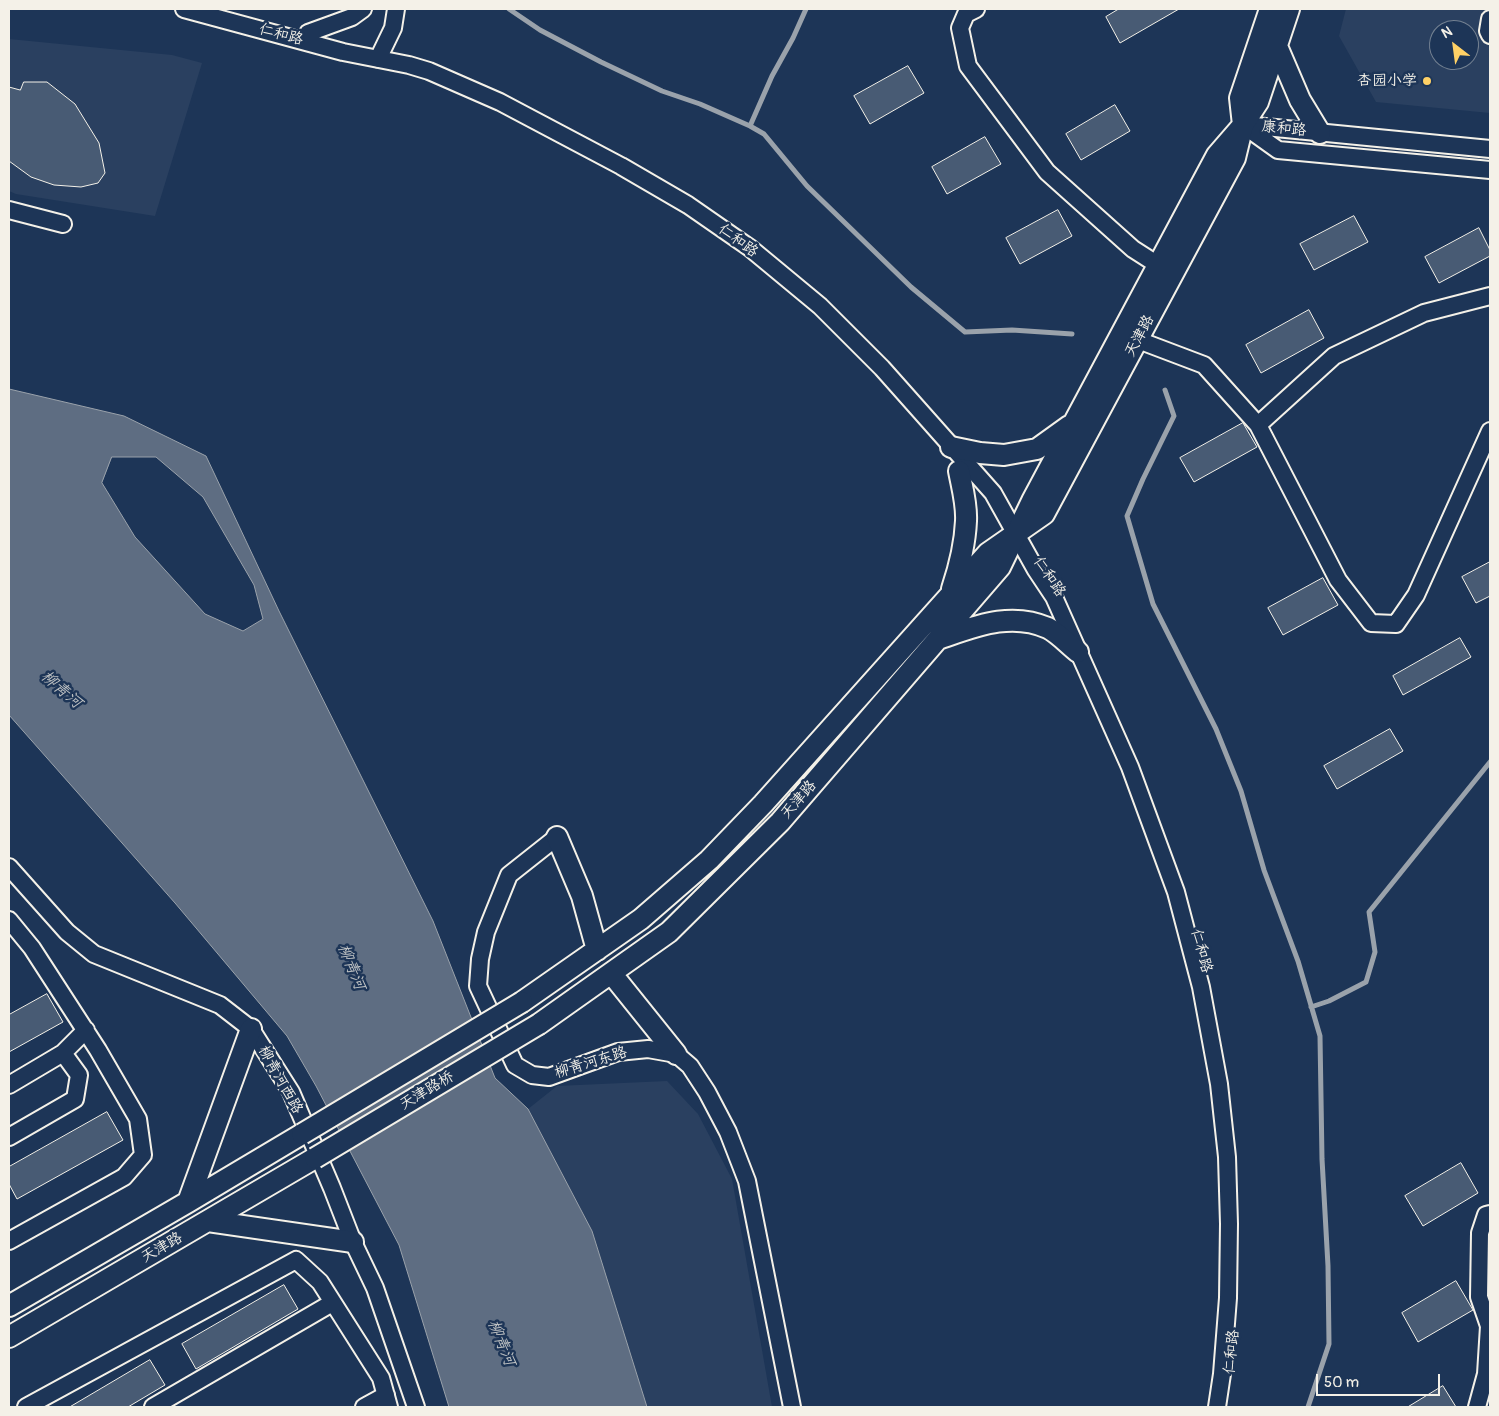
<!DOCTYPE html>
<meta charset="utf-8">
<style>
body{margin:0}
#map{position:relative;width:1499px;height:1416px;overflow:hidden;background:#1d3557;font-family:Pangolin,sans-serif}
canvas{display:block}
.frame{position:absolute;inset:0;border:10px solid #f4f1e8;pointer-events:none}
.north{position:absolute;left:1429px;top:20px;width:50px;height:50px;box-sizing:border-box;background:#1d3557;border:1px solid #738091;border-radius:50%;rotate:330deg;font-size:14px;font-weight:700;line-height:20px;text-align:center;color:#f4f1e8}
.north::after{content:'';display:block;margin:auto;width:18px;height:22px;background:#ffd166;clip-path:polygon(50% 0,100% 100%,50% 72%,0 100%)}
.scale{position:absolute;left:1316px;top:1374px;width:124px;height:22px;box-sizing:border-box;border:2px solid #f4f1e8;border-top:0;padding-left:6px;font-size:15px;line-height:18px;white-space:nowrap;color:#f4f1e8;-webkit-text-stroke:4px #1d3557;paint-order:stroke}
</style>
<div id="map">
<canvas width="1499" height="1416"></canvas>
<div class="frame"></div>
<div class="north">N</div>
<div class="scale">50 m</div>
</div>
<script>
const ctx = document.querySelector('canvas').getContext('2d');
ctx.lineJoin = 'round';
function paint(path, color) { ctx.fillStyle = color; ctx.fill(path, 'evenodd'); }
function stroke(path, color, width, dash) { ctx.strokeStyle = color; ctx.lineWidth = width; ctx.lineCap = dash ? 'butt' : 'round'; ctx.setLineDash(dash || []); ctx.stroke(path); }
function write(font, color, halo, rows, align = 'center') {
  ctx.font = font + ' Pangolin,"LXGW WenKai TC",sans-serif'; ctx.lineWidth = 5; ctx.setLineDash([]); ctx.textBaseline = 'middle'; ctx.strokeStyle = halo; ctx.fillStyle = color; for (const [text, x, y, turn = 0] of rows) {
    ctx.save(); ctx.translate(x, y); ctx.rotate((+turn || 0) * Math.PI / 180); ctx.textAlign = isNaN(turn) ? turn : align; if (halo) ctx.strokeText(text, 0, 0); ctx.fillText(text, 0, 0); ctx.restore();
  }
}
const built = new Path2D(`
 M1346,9H1490V113L1376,102L1339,36ZM1439,30H1469V60H1439Z
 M9,39L172,55L202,63L155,216L16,194L9,191Z
 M667,1081L698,1114L732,1179L772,1407H647L592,1231L528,1109L557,1086Z`);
const water = new Path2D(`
 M9,389L124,416L206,456L279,611L433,921L495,1078L528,1109L592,1231L647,1407H449L399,1245L316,1086L287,1036L175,903L9,715ZM112,457H156L203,497L254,585L263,619L243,631L205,614L135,537L102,483Z`);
const stream = new Path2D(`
 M509,9L540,30L601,62L662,91L700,104L750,126L764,134L807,186L911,287L965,332L1012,330L1072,334
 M750,126L772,76L793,38L806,9
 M1165,390L1174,416L1143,479L1127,516L1153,604L1216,729L1241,791L1264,870L1298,961L1320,1036L1322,1159L1328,1266L1329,1344L1308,1407
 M1311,1007L1329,1001L1366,982L1375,952L1369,912L1490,762`);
const building = new Path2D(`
 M1119,9H1179L1120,43L1106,17Z
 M908,66L924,93L870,124L854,96Z
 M24,82H47L75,104L99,143L105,173L98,183L81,187L54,185L31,177L9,161V87L20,90Z
 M1115,105L1130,131L1081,160L1066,134Z
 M985,137L1001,164L947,194L932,167Z
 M1058,210L1072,236L1020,264L1006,238Z
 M1354,216L1368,242L1314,270L1300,244Z
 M1479,228L1490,250V256L1439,283L1425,257Z
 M1309,310L1324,338L1261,373L1246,345Z
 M1243,423L1257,447L1194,482L1180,458Z
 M1490,562V596L1476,603L1462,577Z
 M1323,578L1338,605L1283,635L1268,608Z
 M1460,638L1471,657L1403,695L1393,676Z
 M1390,729L1403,751L1337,789L1324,766Z
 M47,994L63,1022L9,1052V1015Z
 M107,1112L123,1140L17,1199L9,1184V1167Z
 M1461,1163L1478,1193L1423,1226L1405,1196Z
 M1456,1281L1473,1310L1418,1342L1402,1313Z
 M284,1285L298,1309L196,1369L182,1344Z
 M150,1360L165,1385L128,1407H70Z
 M1443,1386L1456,1407H1408Z`);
const minor = new Path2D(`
 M184,9L343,52L409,65L429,71L500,102L621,166L688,205L750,248L820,306L882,368L993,493L1036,570L1054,597L1130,767L1176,892L1201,987L1219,1084L1227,1157L1229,1224L1228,1298L1222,1374L1217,1407
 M976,9L966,14L960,28L968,66L1047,172L1133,249L1158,265
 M1490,19L1488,31L1490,35
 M308,33L352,17L363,9
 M378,59L393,28L396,9
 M1243,125L1278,150L1490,170
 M1245,125L1490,149
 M9,210L63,224
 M1138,340L1204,365L1258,425L1338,580L1371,623L1396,624L1416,595L1490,431
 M1258,425L1334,356L1424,313L1490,296
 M557,837L509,875L486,932L480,959L478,986L515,1065L532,1075L549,1077L618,1052L648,1049L676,1054L690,1066L707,1092L728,1132L747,1181L792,1407
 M9,867L67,932L94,954L220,1005L251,1029L291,1092L332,1188L353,1242L375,1288L416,1407
 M9,920L32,948L98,1050L138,1119L143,1155L124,1177L9,1241
 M9,1085L63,1053L86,1030
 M9,1137L75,1099L79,1075L63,1053
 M26,1407L296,1260L320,1282L381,1378L389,1407
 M153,1407L332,1303
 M364,1407L386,1395
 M1477,1407L1486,1374L1489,1326L1479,1297L1480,1233L1486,1215L1490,1214`);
const major = new Path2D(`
 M1276,44L1300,100L1320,133
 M951,447L980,453L1004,455L1037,449L1069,426
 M952,589C959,568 965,544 966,521C967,504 962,487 959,471
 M938,639C974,627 1010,611 1048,628C1058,633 1069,645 1078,652
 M557,837L582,896L597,950
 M611,973L676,1054
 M522,1002L641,919L709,860L763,804L988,553L1044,514L1235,158L1243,125L1240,98L1270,9
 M539,1024L669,932L780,822L1000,567L1032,501L1217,155L1243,125L1258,102L1289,9
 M188,1202L251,1029
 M208,1221L353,1242
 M9,1306L188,1202L302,1134
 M9,1337L315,1158`);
const majorBridge = new Path2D(`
 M302,1134L522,1002
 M315,1158L539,1024`);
const markers = [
 [1427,81,5,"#ffd166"]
];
const streetNames = [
 ["仁和路",281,35,15],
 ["康和路",1284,129,6],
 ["仁和路",738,241,36],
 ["天津路",1140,336,-62],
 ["仁和路",1049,577,56],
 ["天津路",799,800,-49],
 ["仁和路",1201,951,75],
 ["柳青河东路",591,1063,-17],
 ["柳青河西路",280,1080,61],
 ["天津路桥",427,1091,-31],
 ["天津路",162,1248,-30],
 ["仁和路",1232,1352,-84]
];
const poiNames = [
 ["杏园小学",1417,81]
];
const waterNames = [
 ["柳青河",61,690,41],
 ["柳青河",351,967,68],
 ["柳青河",501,1343,68]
];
paint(built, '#2a4060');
paint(water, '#5e6d82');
stroke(water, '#9aa2ab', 1);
stroke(stream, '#9aa2ab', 5);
paint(building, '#485b74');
stroke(building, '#f4f1e8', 1);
stroke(minor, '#f4f1e8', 20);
stroke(major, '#f4f1e8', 24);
stroke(minor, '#1d3557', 16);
stroke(major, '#1d3557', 20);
stroke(majorBridge, '#f4f1e8', 24, []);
stroke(majorBridge, '#1d3557', 20);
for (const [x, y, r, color] of markers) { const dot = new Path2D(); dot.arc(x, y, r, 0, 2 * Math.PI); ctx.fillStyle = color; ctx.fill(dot); stroke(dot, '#1d3557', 2); }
write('15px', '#f4f1e8', '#1d3557', streetNames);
write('15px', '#f4f1e8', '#1d3557', poiNames, 'right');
write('italic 16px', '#c0c3c4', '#1d3557', waterNames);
</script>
